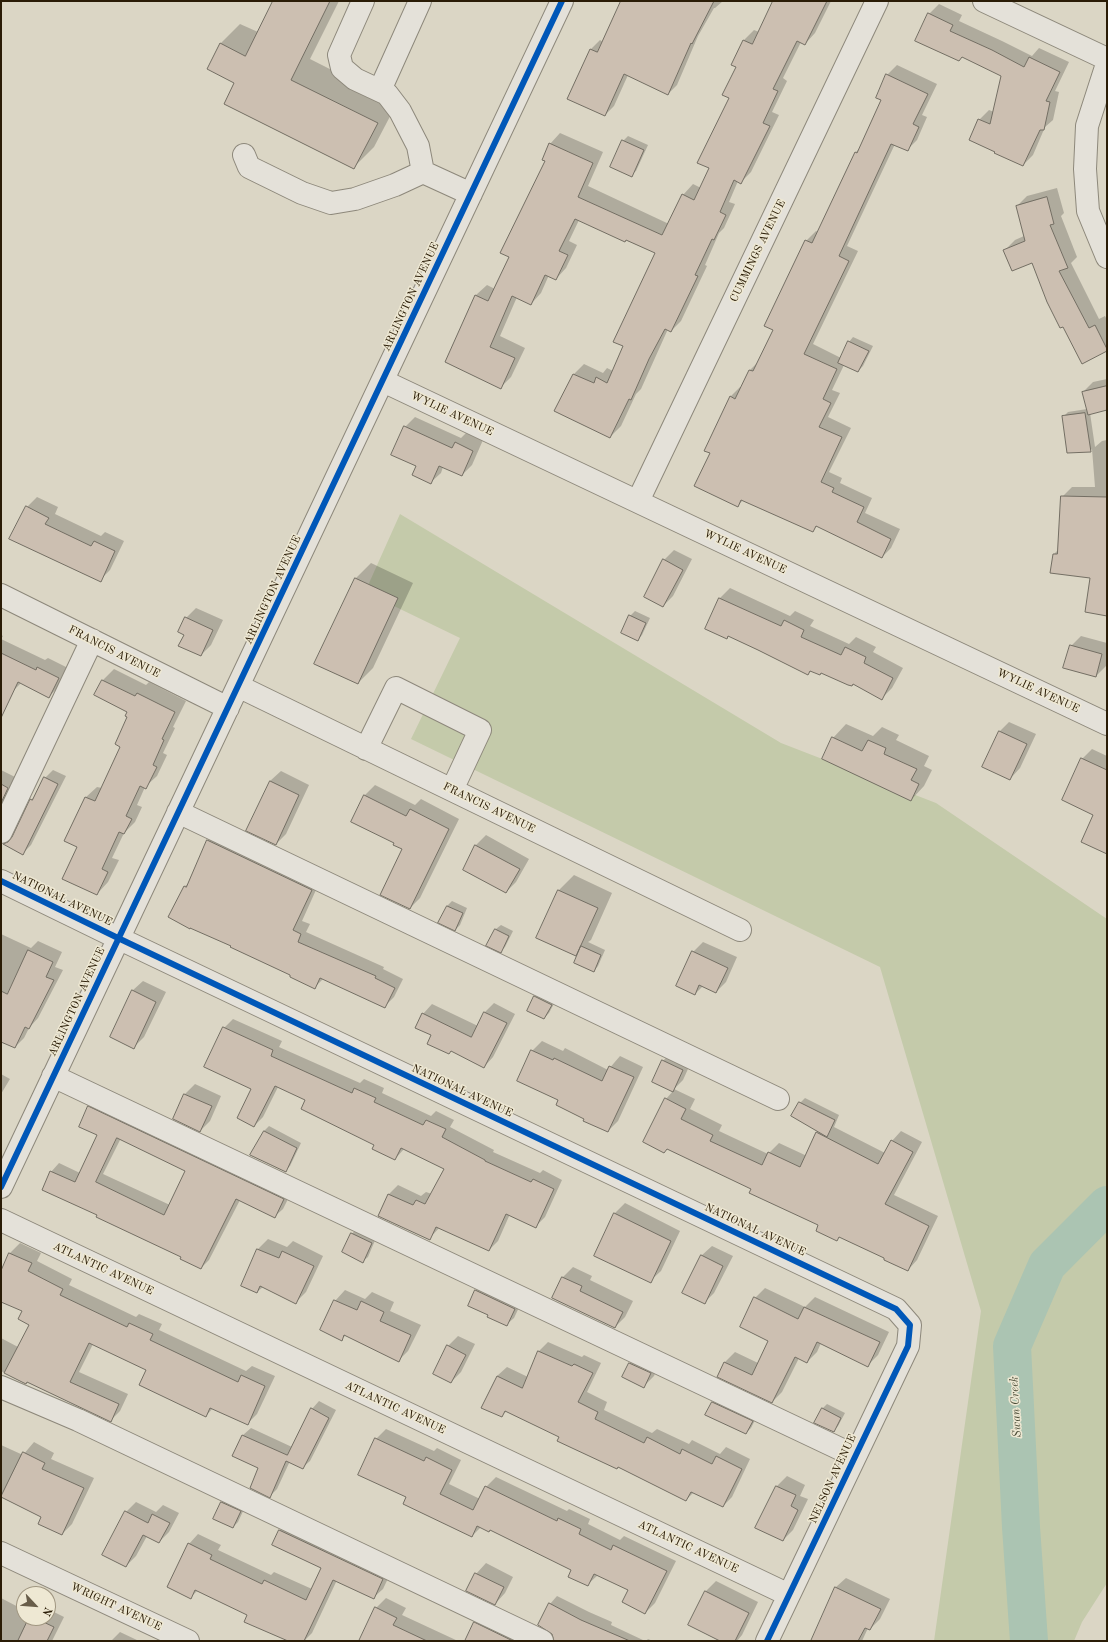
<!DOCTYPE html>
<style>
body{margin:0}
#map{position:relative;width:1108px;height:1642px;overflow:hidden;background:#dbd6c5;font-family:"Old Standard TT",serif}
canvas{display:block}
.frame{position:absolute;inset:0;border:2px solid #2a1c06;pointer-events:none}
.north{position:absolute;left:16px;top:1586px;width:40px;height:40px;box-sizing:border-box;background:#eee8d3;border:1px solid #a09681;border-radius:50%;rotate:116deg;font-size:11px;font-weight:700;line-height:16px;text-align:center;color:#2a1c06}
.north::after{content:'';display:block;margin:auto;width:14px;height:18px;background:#685d49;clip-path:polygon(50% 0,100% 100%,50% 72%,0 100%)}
</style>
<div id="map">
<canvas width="1108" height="1642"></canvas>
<div class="frame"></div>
<div class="north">N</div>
</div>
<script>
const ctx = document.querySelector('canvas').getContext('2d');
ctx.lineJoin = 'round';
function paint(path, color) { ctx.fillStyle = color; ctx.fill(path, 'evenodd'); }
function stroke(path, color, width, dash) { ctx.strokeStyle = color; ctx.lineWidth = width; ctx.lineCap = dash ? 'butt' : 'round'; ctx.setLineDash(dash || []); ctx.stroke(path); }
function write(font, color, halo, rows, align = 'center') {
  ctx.font = font + ' "Old Standard TT",serif'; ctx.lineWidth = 3; ctx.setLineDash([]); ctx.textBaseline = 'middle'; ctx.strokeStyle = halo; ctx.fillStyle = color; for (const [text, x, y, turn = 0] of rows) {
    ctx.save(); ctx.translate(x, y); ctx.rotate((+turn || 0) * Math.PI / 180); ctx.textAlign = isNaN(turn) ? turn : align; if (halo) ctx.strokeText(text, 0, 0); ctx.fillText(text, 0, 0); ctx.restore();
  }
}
const green = new Path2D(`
 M400,514L781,743L936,803L1107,919V1583L1082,1622L1074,1641H934L981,1311L880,967L411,739L460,638L365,592Z`);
const shadow = new Path2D(`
 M274,1H339L310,59L397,103L374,147L354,167L236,83L220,44L240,24L258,32Z
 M623,1H723L715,8H714L698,36L677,85L668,94L628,75L614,106L605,115L568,98L591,49L600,40L603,42Z
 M774,1H831L815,33L805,44L801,42L783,78L787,81L772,112L779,115L751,172L741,182L738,181L729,202L735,204L724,228L719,233L705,265L707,266L681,321L671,331L668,329L641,389L636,394L621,426L610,437L556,411L574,374L584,364L603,373L607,368L613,371L624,346L656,253L579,220L569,241L577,245L566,268L556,279L549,275L541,293L531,304L517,297L500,336L525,348L511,377L501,387L447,361L476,295L487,285L495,289L510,257L546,160L550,144L560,133L603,152L588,186L669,224L683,195L693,184L701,188L710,168L731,98L744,40L754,30L759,32Z
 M939,4L962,15L959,21L1002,41L1032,56L1039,48L1069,62L1055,91L1059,92L1053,120L1045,127L1033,155L1023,165L996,151L979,120L989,110L994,112L1002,76L963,56L959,60L929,14Z
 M897,65L937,84L922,115L927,117L917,140L907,150L895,144L847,246L858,251L813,344L841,358L849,342L853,337L873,346L863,366L858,371L844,365L832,390L840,393L828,417L851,428L829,472L842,478L840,483L872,498L865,513L900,529L891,548L882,557L817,526L813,531L743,500L738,506L711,453L730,397L740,387L741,388L750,370L759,361L774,330L806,241L816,231L818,232L856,152L860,148L882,100L887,75Z
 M628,136L648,145L636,171L631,175L623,141Z
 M1057,188L1064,213L1061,216L1077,257L1071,263L1099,319L1105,316L1107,320V350L1032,262L1005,250L1015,240L1024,236L1017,206L1027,196Z
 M1107,379V409L1090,413L1095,447L1102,441L1107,440V615L1092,577L1054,554L1058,550L1062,497L1072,487H1095L1092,449L1090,451L1063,417L1068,412L1087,409L1083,392L1093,382Z
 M415,417L461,438L466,433L483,440L472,465L462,475L443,467L441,473L430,483L417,466L405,427Z
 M37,497L58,507L55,514L101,536L105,532L124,541L110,570L100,580L27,507Z
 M674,550L692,559L673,596L663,606L664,560Z
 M371,563L413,583L373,668L358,683L316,663L356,578Z
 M730,588L790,616L795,611L814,620L810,626L849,644L856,637L876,647L873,652L903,668L892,688L882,698L854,683L852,685L822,672L812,670L808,674L729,636L727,638L720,598Z
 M196,608L223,620L211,645L201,655L186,618Z
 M635,611L650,618L642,635L638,640L630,616Z
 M1,635L3,636L1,639L45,660L48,658L68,668L58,687L49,697L21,683L12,692L1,687Z
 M1081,636L1107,643L1106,666L1096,676L1071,646Z
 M114,669L146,685L149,682L186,701L173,727L175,728L163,753L167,755L157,776L145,787L137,805L142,807L135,822L124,833L112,858L119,860L108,882L97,894L78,847L85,798L97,787L102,788L122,746L129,717V712L95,695L103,680Z
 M1009,722L1036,734L1020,768L1010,779L999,732Z
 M846,724L873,736L882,727L899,735L896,740L929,756L924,766L932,770L924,786L911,800L833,738Z
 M1092,749L1107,756V849L1094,814L1082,759Z
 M1,770L17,778L1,812Z
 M53,770L66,776L31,845L22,854L13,838L31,800L36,795L45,778Z
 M281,771L309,785L286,834L276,844L270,781Z
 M375,785L415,805L421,799L459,819L420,898L410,908L403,849L395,843L352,821L365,795Z
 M217,831L320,881L302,921L310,924L306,932L384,967L383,969L403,979L394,997L385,1006L324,978L315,987L232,945L169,917L185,886L189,883L208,840Z
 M486,835L529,859L516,882L506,892L464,870L476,845Z
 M574,875L612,893L591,940L588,942L605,950L598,966L594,971L580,950L576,955L559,890Z
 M452,901L467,908L460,925L455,930L447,906Z
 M501,925L513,931L505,947L501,951L488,945L496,929Z
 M1,934L31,948L38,941L62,952L55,967L63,970L38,1018L29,1028L24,1038L15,1047L1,1041Z
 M703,942L737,957L726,982L716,992L703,986L695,994L693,952Z
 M143,981L166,992L144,1037L134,1047L132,991Z
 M540,992L556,1000L549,1013L544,1018L535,997Z
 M494,1003L515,1014L493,1057L484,1067L451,1050L432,1034L423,1014L432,1004L478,1026L485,1012Z
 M233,1019L282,1041L279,1047L360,1083L364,1079L384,1088L382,1093L431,1116L436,1111L454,1120L450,1127L494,1150L493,1152L540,1173L543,1170L562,1180L545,1217L536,1226L510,1214L498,1241L489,1250L440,1227L429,1239L379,1216L389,1194L398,1185L421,1196L426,1192L432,1194L445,1169L404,1149L395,1159L307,1099L278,1087L263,1117L254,1126L252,1089L224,1028Z
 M542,1041L563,1051L565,1048L608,1070L620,1056L643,1067L618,1121L608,1131L586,1118L560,1100L532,1051Z
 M673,1050L692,1060L683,1080L674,1089L695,1099L690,1109L722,1125L719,1131L768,1154L779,1143L807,1156L819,1131L800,1103L805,1098L839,1115L834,1127L885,1153L892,1141L901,1131L922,1142L894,1195L938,1216L917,1260L908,1270L886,1257L840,1236L837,1240L820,1225L752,1188L668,1148L666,1099L673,1091L663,1061Z
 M1,1074L10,1079L1,1094Z
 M195,1084L221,1096L210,1121L200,1131L174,1118L185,1094Z
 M97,1098L292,1191L283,1209L274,1217L240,1200L209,1260L201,1268L182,1257L98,1215L51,1172L59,1163L80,1173L98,1135L89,1107ZM121,1138L186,1170L170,1205L103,1174Z
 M269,1126L301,1143L290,1166L285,1171L251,1155L264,1131Z
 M625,1203L680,1231L661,1271L650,1281L596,1255L615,1213Z
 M356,1229L376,1238L368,1257L363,1261L352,1234Z
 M268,1239L287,1247L293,1241L323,1256L306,1292L296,1302L263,1287L257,1292L242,1285L258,1249Z
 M20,1243L41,1253L37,1261L72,1279L69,1285L136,1317L139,1314L162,1324L159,1330L246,1371L252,1366L275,1376L257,1414L247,1424L213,1408L206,1416L148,1369L93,1344L79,1372L128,1394L120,1411L110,1421L27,1381L25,1383L1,1371V1338L18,1347L30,1324L23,1310L1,1301V1273L10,1253Z
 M712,1246L733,1256L714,1293L704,1303L701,1256Z
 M573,1267L592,1276L590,1280L633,1301L625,1317L615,1327L553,1298L563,1277Z
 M483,1283L522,1301L514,1318L506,1325L489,1315L469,1306L476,1290Z
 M765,1288L805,1307L815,1297L889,1332L878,1355L868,1365L821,1343L817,1352L807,1362L799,1358L782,1392L772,1402L718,1376L725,1362L735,1352L758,1363L770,1340L755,1298Z
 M345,1290L365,1299L372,1292L394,1302L390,1311L421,1325L408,1351L398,1361L346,1335L342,1339L335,1301Z
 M458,1336L475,1344L461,1372L451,1382L448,1346Z
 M548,1342L582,1357L584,1355L601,1363L587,1392L607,1402L604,1410L652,1433L657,1429L689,1444L692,1440L720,1454L726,1447L750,1459L732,1497L723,1506L694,1492L686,1500L619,1466L617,1468L561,1436L507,1411L501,1416L497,1376L507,1367L528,1377L539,1351Z
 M640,1353L660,1363L654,1376L643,1387L623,1377L630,1363Z
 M717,1398L757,1416L751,1428L746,1433L713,1403Z
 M319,1401L336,1410L310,1461L302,1468L290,1461L277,1489L270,1496L260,1468L243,1435L251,1428L292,1447L312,1409Z
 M827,1404L845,1413L838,1426L833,1431L823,1408Z
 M386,1429L434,1451L437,1448L461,1460L449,1484L480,1499L486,1487L496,1477L567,1511L569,1509L590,1519L588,1524L620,1540L624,1536L676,1561L655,1603L645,1613L630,1590L598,1575L587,1585L572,1570L491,1529L481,1527L472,1536L408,1496L376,1439Z
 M34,1442L54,1453L51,1459L94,1478L72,1524L62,1534L42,1517L1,1495V1445L23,1455Z
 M787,1476L805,1485L800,1496L808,1499L793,1530L783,1540L757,1528L777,1486Z
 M226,1498L245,1507L238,1522L233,1527L222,1502Z
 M136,1502L156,1512L163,1505L179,1513L169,1532L159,1542L147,1536L136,1556L126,1566V1512Z
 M290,1521L392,1570L383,1589L373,1598L337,1580L312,1633L304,1641H301L198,1590L191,1597L189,1544L198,1534L221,1545L218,1550L271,1575L274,1572L312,1589L322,1568L273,1545L280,1530Z
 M486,1563L513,1577L505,1593L495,1604L476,1574Z
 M846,1578L890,1599L880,1619L870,1629L868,1628L862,1641H812L836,1587Z
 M716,1581L758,1602L742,1635L737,1641H723L705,1592Z
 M557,1596L589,1612L612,1622L611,1625L645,1641H574L550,1604Z
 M1,1598L24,1610V1618H48V1609L64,1617L52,1641H1Z
 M386,1598L406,1608L402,1615L458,1641H360L376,1608Z
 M485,1613L530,1641H466L475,1623Z
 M120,1632L139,1641H111Z
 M648,1639L653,1641H646Z`);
const river = new Path2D(`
 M1029,1641L1021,1527L1012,1346L1047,1265L1107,1205`);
const building = new Path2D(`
 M273,1H330L291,80L378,123L354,169L224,104L234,83L207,69L220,43L245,56Z
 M621,1H714L692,44L691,43L668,95L624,74L605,116L567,99L590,49L597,52Z
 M773,1H827L805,45L797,41L773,89L778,91L763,123L770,126L741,184L734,180L720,212L726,215L714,240L712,239L695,275L698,276L671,332L665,329L649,359L631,400L629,399L610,438L554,411L573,374L594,383L596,377L607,383L623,346L613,342L655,253L626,240L625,242L575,219L559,251L568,255L556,280L545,275L531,305L512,296L490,347L515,358L501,389L445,362L475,295L488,301L509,257L500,253L545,161L542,160L549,143L593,163L578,197L662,235L682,194L694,200L709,168L697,163L729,98L722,95L736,67L731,65L743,40L752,44Z
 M928,13L953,25L950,31L992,50L1024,67L1029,57L1060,72L1046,101L1050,102L1044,130H1040L1023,166L994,153L995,152L969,140L978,119L990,124L1001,76L962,57L959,61L915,41Z
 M886,74L928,94L913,124L919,127L908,151L891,144L839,256L849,261L804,354L837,369L823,399L831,403L819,427L842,437L821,482L834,488L832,492L864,507L857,522L891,539L882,558L816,526L813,532L741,500L738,507L694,486L710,453L704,451L730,396L735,399L749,370L753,371L773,330L764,326L805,240L812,243L855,152L857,153L881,100L876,98Z
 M622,140L644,150L632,177L610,167Z
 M1047,197L1054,224L1050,225L1068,268L1059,271L1089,328L1095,325L1107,349V351L1082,364L1063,327L1060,328L1047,302L1032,263L1012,271L1003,250L1025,241L1016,206Z
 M848,341L869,351L858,372L838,363Z
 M1107,386V410L1088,415L1082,392Z
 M1085,413L1091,452L1067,453L1062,416Z
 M404,426L452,448L455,442L473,451L462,476L439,466L431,484L412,475L416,466L391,455Z
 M1061,496L1107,497V616L1085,612L1090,578L1050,573L1053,554H1057Z
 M26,506L49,518L45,524L91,546L94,541L115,551L101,582L9,539Z
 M663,559L683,570L663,607L644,597Z
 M355,578L398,598L358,684L314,664Z
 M719,598L781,626L784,620L804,630L801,637L841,655L845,647L866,657L864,663L893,678L882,700L853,684L852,686L848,685L821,673L820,675L810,671L808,675L758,650L728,636L727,639L705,629Z
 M629,615L646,623L638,641L621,633Z
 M185,617L213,630L201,656L178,646L184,635L178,632Z
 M1070,645L1102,654L1096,677L1063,668Z
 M1,653L36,670L37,667L59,678L49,698L18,682L1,718Z
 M102,680L135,696L137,693L175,712L162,739L164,740L153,765L157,767L146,789L140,786L126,816L132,819L124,834L119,832L102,869L108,872L97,895L62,879L77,847L64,841L85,797L95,801L120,747L115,744L127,717L125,716L127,712L94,695Z
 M999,731L1027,744L1010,780L982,767Z
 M832,737L862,751L868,740L886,748L884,754L917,769L911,780L919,784L911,801L822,759Z
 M1081,758L1107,770V854L1081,842L1093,815L1062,800Z
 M44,777L58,784L23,855L3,844L8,842L12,837L30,799L32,800Z
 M270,781L299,795L276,845L246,831Z
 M1,784L8,788L1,803Z
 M364,795L406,816L410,809L449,829L410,909L380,895L402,849L393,845L394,843L351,822Z
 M207,840L312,890L293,930L301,934L298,942L376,976L375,978L395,988L385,1008L320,978L315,989L290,977V975L230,947L231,946L190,928V929L168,917L184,886L186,887Z
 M475,845L520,869L506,893L463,870Z
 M558,890L598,908L576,956L536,938Z
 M447,906L463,913L455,931L438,923Z
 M495,929L509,936L501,953L486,946Z
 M581,946L601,955L594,972L574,963Z
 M28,950L53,962L46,977L54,980L29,1029L25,1027L15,1048L1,1042V991L7,994Z
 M692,951L728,968L716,993L699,985L695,995L676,986Z
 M132,990L156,1002L134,1049L110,1037Z
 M534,996L552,1005L544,1019L527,1011Z
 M484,1012L507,1023L484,1068L451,1051L449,1054L427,1044L431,1035L415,1028L422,1013L471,1037Z
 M223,1027L273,1050L271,1056L352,1093L354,1088L376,1098L374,1102L423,1125L426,1120L446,1129L442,1137L485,1160V1161L531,1182L533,1179L554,1189L536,1228L506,1214L489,1251L436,1227L430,1240L378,1216L388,1194L413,1205L416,1200L425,1204L444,1169L401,1148L395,1160L372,1149L374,1145L301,1109L305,1100L275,1086L254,1127L237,1118L251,1089L204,1067Z
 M531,1050L553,1060L554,1058L602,1081L609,1066L634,1077L608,1132L583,1121L584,1119L556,1105L558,1100L517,1081Z
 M662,1060L683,1070L673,1092L652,1082Z
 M184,1094L212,1106L200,1132L173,1119Z
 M665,1098L686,1109L681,1119L713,1135L710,1141L762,1165L768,1152L800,1167L816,1132L878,1164L891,1140L913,1152L885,1204L929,1226L908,1271L884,1260V1258L839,1237L837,1241L816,1231L818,1225L749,1193L751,1189L667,1149L664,1153L643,1142Z
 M799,1102L835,1120L827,1137L791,1116Z
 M88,1106L284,1199L275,1218L236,1199L201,1269L180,1259L181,1257L96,1217L97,1215L42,1190L50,1171L75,1182L97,1135L79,1127ZM117,1138L185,1171L164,1215L96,1182Z
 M264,1131L297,1148L286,1172L250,1155Z
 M614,1213L671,1241L651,1283L594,1256Z
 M351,1233L372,1243L363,1263L342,1252Z
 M257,1249L279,1258L282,1251L314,1266L296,1304L260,1286L257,1293L241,1286Z
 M9,1253L32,1263L28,1271L63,1289L60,1295L127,1327L129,1323L153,1334L150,1340L238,1382L241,1375L265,1386L248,1425L210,1408L206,1417L139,1385L146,1370L89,1343L70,1382L119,1404L111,1422L27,1382L26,1384L4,1373L29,1325L18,1319L22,1311L1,1302V1271Z
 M701,1255L723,1266L705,1304L682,1293Z
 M562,1277L582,1286L580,1291L623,1312L615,1328L552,1298Z
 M475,1290L515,1309L507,1326L487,1317L488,1315L468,1306Z
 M754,1297L798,1319L804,1307L880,1342L868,1367L817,1342L807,1363L795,1357L772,1403L717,1377L724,1362L752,1375L768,1341L740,1327Z
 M334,1300L357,1310L361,1301L384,1312L380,1321L411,1335L399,1362L344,1335L342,1341L320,1330Z
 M447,1345L466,1355L451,1383L433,1374Z
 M538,1351L572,1366L574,1364L593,1373L578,1402L598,1412L595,1419L644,1443L647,1437L680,1454L682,1449L712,1464L716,1456L742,1469L723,1507L691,1492L686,1501L618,1467L617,1469L557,1441L559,1437L505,1411L502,1417L481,1408L497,1376L522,1388Z
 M629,1363L651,1373L644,1388L622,1377Z
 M712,1402L753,1421L746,1434L705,1415Z
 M311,1408L329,1418L303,1469L286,1461L270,1498L250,1488L258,1468L232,1456L242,1435L287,1455Z
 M822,1408L841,1418L834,1432L814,1423Z
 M375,1438L424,1461L426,1457L452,1470L440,1494L473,1510L485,1486L557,1521L558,1518L581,1529L579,1534L611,1550L613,1545L667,1571L645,1614L622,1602L628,1590L594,1574L588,1586L568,1577L571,1570L490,1530L489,1532L477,1526L472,1537L403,1504L406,1497L358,1475Z
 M23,1452L45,1463L42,1469L84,1488L62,1535L38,1524L41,1517L1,1497Z
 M776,1486L796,1495L791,1506L798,1510L783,1541L755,1528Z
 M221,1502L241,1511L233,1528L213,1519Z
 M125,1511L148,1523L152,1514L170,1523L159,1543L143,1535L126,1567L102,1555Z
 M279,1530L383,1579L374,1599L333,1580L304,1641H288L244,1622L247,1615L195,1590L191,1599L167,1587L188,1543L212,1555L210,1559L262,1584L264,1580L306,1600L321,1568L272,1545Z
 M475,1573L504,1587L495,1605L466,1591Z
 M835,1587L881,1609L870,1630L865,1628L858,1641H811Z
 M705,1591L749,1613L735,1641H720L688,1625Z
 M549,1603L581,1620L630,1641H554L552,1634L538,1625Z
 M375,1607L397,1618L393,1625L427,1641H359Z
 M29,1618H35L54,1627L47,1641H18Z
 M474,1622L513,1641H465Z`);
const minor = new Path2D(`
 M363,1L339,55L342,68L355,79L387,94L400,111L418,146L423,172
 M984,1L1107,59
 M1107,64L1087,126L1085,169L1088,211L1107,257
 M380,90L420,1
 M244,155L249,167L302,193L331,203L355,199L395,185L423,172L471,194
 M383,381L1107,724
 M638,501L877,1
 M1,595L228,708
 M238,686L740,930
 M366,749L396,688L480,730L452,790
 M178,812L778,1099
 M1,832L92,640
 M1,881L118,938L896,1309L910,1325L908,1346L767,1641
 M53,1076L855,1456
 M1,1187L562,1
 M1,1220L789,1595
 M1,1387L78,1420L542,1641
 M1,1553L188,1641`);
const cycleway = new Path2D(`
 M1,881L118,938L896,1309L910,1325L908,1346L767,1641
 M1,1187L562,1`);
const streetNames = [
 ["CUMMINGS AVENUE",758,251,-64],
 ["ARLINGTON AVENUE",411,297,-65],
 ["WYLIE AVENUE",452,414,25],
 ["WYLIE AVENUE",745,552,25],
 ["ARLINGTON AVENUE",273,590,-65],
 ["FRANCIS AVENUE",114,652,27],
 ["WYLIE AVENUE",1038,691,25],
 ["FRANCIS AVENUE",489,808,26],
 ["NATIONAL AVENUE",62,899,26],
 ["ARLINGTON AVENUE",77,1002,-65],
 ["NATIONAL AVENUE",462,1091,25],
 ["NATIONAL AVENUE",755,1230,25],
 ["ATLANTIC AVENUE",103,1269,25],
 ["ATLANTIC AVENUE",395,1408,25],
 ["NELSON AVENUE",833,1479,-65],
 ["ATLANTIC AVENUE",688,1547,25],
 ["WRIGHT AVENUE",116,1607,25]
];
const waterNames = [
 ["Swan Creek",1016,1407,-93]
];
paint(green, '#c4caaa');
paint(shadow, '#0003');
stroke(river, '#abc4b2', 38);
paint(building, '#ccbfb1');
stroke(building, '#736e63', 1);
stroke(minor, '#8d887b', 24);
stroke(minor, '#e4e1d9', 22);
stroke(cycleway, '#0057b8', 6);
write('11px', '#2a1c06', '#eee8d3', streetNames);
write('italic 12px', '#4b4c37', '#eee8d3', waterNames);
</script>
